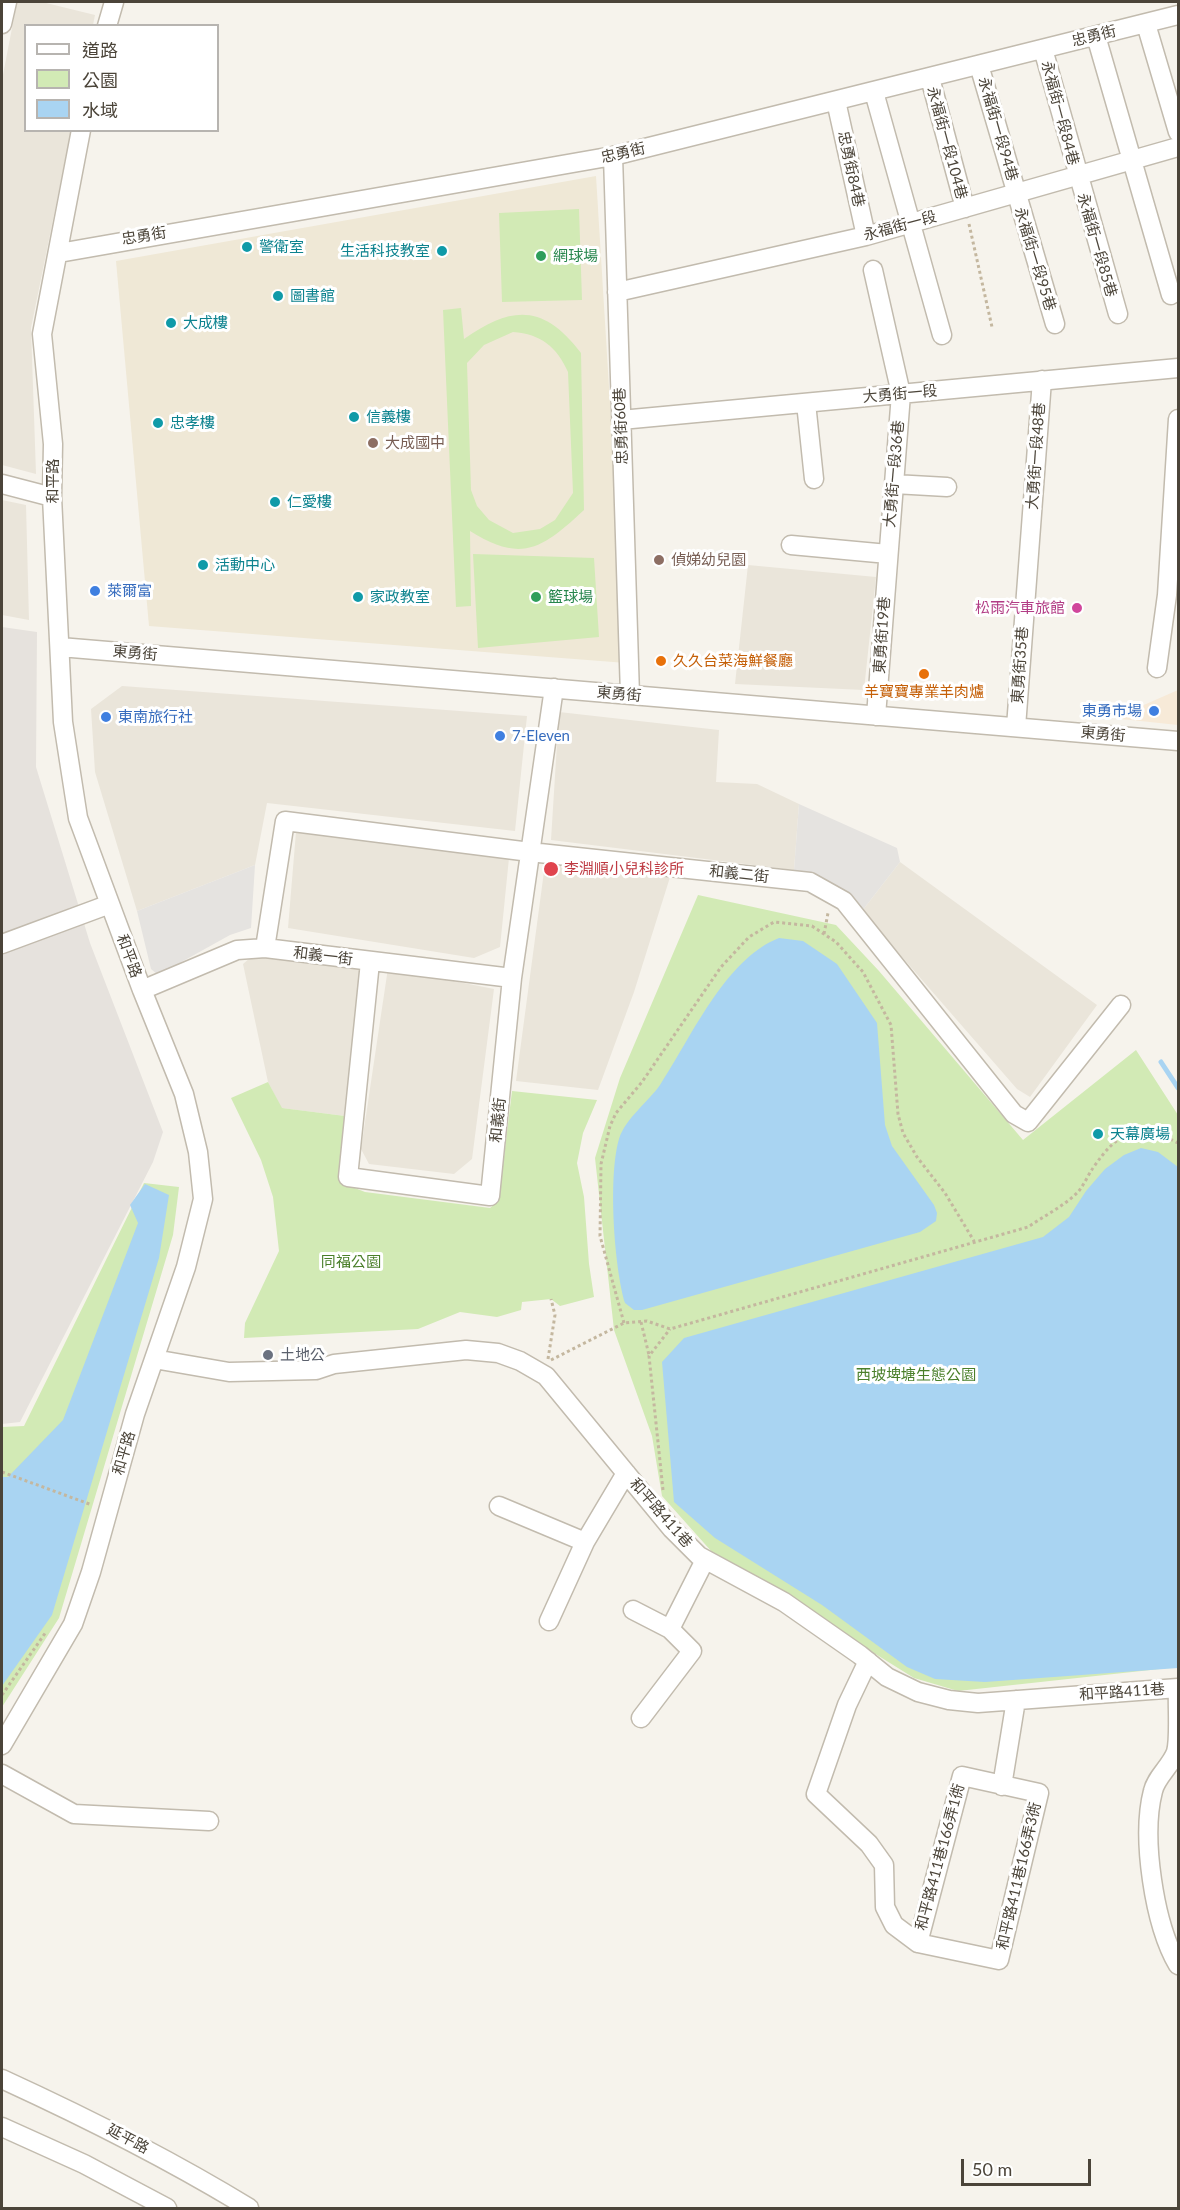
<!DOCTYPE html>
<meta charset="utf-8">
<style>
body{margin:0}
#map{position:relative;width:1180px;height:2210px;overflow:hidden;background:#f6f3ec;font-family:Lato,"Noto Sans TC",sans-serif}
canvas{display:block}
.frame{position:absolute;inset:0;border:3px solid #4b4439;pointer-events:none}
.legend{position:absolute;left:24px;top:24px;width:195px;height:108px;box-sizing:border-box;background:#fff;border:2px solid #b7b4b0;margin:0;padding:8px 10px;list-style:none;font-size:18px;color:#4b4439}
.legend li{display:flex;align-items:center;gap:12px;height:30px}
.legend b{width:30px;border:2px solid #b7b4b0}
.scale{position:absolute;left:961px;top:2159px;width:130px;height:27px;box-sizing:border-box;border:3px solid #4b4439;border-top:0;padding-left:8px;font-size:18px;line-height:21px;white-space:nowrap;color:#4b4439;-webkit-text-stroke:4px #fff;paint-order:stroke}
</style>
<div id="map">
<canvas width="1180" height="2210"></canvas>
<div class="frame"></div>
<ul class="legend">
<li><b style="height:8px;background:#fff"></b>道路</li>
<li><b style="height:16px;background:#d2eab5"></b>公園</li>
<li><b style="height:16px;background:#a9d4f2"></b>水域</li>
</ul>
<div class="scale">50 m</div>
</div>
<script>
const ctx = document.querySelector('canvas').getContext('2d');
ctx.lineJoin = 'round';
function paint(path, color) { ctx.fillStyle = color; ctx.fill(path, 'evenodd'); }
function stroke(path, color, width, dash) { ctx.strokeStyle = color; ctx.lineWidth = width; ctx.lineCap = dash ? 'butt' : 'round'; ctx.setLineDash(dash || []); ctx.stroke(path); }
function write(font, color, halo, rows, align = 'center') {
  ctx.font = font + ' Lato,"Noto Sans TC",sans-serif'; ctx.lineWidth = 6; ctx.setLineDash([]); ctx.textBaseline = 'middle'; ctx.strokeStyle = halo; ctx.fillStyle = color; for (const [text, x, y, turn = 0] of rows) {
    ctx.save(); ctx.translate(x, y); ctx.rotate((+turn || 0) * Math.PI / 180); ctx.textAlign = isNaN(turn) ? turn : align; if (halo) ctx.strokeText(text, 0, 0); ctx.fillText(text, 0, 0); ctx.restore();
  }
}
const residential = new Path2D(`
 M17,2H42L95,15L93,25L26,26V130L71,131L31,328L36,474L2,465V80Z
 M2,500L26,505L29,620L2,615Z
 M748,565L876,577L864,690L735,684Z
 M122,686L527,716L515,831L267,803L255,865L137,911L95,772L91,709Z
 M559,712L719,730L716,782L757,784L799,804L794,870L551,840Z
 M296,832L509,858L500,947L474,958L288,928Z
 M900,862L1097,1005L1030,1097L1017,1089L862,911Z
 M545,864L671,874L634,992L598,1090L516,1081Z
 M263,947L361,962L345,1116L281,1108L268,1082L243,964Z
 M388,968L494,989L472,1159L454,1174L369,1164L361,1149Z`);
const commercial = new Path2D(`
 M1178,690V725L1112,718L1146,704Z`);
const industrial = new Path2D(`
 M2,627L37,632L36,767L90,943L163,1132L153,1162L20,1422L2,1424Z`);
const education = new Path2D(`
 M596,176L626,663L149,626L116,261Z`);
const green = new Path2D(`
 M579,209L582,300L502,302L499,213Z
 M461,308L464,339C512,305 544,304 581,353L584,510C543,548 522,564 470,531L471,606L456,607L443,310ZM513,332C541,334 557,347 568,372L573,493L555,520L540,529L513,533L489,520L477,506L471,490L467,363L484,345Z
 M473,554L594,558L599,637L478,648Z
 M698,895L836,925L879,971L1023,1140L1136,1050L1178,1115V1667L958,1691L914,1678L712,1552L662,1496L652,1436L614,1330L595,1158L620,1078Z
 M268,1082L282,1108L345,1116L340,1160L342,1183L365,1192L490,1208L497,1202L500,1190L512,1091L597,1100L583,1133L577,1163L584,1197L589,1264L594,1297L560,1306L551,1299L522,1302L521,1310L497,1317L460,1312L418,1329L244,1338L245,1323L279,1251L273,1197L261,1160L231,1098Z
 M144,1183L179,1187L173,1235L59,1618L2,1707V1427L24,1426Z`);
const parking = new Path2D(`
 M799,804L897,848L900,862L862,911L814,876L794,870Z
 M255,865L251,928L230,935L158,975L151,969L137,911Z`);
const water = new Path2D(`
 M779,938L803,941L837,964L877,1023L885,1125L892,1146L934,1205L937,1213L936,1221L920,1232L642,1310H634L625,1303C614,1266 608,1176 619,1139C625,1119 648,1102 660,1085C691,1038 725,959 779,938Z
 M1141,1148L1158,1152L1178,1167V1668L985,1682L935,1679L907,1667L822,1605L715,1538L674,1502L662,1362L684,1338L1043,1237L1069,1217L1086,1191L1105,1169L1124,1155Z
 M145,1184L169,1195L159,1258L52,1615L2,1686V1477H8L63,1420L138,1223L130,1205Z`);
const stream = new Path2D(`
 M1161,1062L1178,1088`);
const path = new Path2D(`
 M969,224L992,327
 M824,934L828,913
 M641,1322L649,1355
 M624,1323L600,1236L601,1164L610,1126L616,1113L642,1082L721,967L749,937L774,922L812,926L836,942L863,972L891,1025L898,1114L903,1133L917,1157L945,1193L974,1241
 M548,1359L555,1315L551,1299
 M551,1360L624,1323L647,1321L670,1329L1028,1227C1044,1216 1064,1206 1078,1192C1084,1185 1088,1175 1093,1168C1118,1131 1138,1122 1178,1143
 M2,1472L92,1505
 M663,1490L649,1356L670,1329
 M2,1695L46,1632`);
const minor = new Path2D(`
 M2,24L7,2
 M1146,24L1178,132
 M107,26L114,2
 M1096,36L1171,295
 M1043,49L1118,314
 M979,65L1055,324
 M930,78L965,208
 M874,92L942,335
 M836,101L866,236
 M613,156L630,695
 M59,253L613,156L1178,15
 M873,270L901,394L876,716
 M617,292L866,236L1178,147
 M806,403L814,479
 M621,420L1178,368
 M2,484L52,497
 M894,484L947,487
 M791,545L888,554
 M60,647L1178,741
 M1157,668L1167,595L1178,419
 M1016,727L1042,380
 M2,944L110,904
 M265,948L285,821L530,852L810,882L844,901L1014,1114L1028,1122L1121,1005
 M370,962L348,1177L490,1196L512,978L554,688
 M142,990L237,950L265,948L512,978
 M154,1359L229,1372L316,1370L334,1364L466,1350L498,1353L520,1361L546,1376L672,1529L699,1556L784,1602L860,1655L887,1677L918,1692L949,1700L978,1703L1178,1688
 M499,1506L585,1542
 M633,1610L670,1629
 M549,1621L585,1542L626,1473
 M868,1661L847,1705L816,1794L869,1844L884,1865L885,1907L894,1925L918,1943L999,1960L1039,1793L962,1776L918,1943
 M1178,1688C1177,1704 1180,1738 1176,1752C1171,1766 1156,1777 1153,1791C1141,1837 1154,1924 1178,1965
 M641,1718L692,1651L670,1629L705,1560
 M2,1745L73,1624L91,1572L135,1414L186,1267L203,1199L198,1152L184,1094L142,990L78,818L63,722L52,497L53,444L42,334L81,130
 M2,1774L74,1814L209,1821
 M1002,1786L1016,1700
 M2,2079C87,2118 169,2159 249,2208
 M2,2127L84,2164L167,2208`);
const markers = [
 [247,247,6,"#0f9aa8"],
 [442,251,6,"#0f9aa8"],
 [541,256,6,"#2e9e5b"],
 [278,296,6,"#0f9aa8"],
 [171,323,6,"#0f9aa8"],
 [354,417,6,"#0f9aa8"],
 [158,423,6,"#0f9aa8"],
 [373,443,6,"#8d6e63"],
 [275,502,6,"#0f9aa8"],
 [659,560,6,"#8d6e63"],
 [203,565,6,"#0f9aa8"],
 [95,591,6,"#3f7fe0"],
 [358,597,6,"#0f9aa8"],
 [536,597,6,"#2e9e5b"],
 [1077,608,6,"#d1479c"],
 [661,661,6,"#e8710a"],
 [924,674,6,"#e8710a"],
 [1154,711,6,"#3f7fe0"],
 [106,717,6,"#3f7fe0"],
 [500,736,6,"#3f7fe0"],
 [551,869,8,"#e0444e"],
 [1098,1134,6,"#0f9aa8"],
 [268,1355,6,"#6b7280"]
];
const streetNames = [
 ["忠勇街",1094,36,-14],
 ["永福街一段84巷",1060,113,75],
 ["永福街一段94巷",998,129,74],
 ["永福街一段104巷",947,143,75],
 ["忠勇街",623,153,-13],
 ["忠勇街84巷",851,169,78],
 ["永福街一段",900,226,-15],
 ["忠勇街",144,236,-9],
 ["永福街一段85巷",1097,245,74],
 ["永福街一段95巷",1035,259,73],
 ["大勇街一段",900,394,-5],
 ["忠勇街60巷",621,426,-92],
 ["大勇街一段48巷",1036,456,-86],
 ["大勇街一段36巷",894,474,-85],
 ["和平路",53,481,-90],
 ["東勇街19巷",882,635,-86],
 ["東勇街",135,653,5],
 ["東勇街35巷",1020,665,-86],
 ["東勇街",619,694,5],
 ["東勇街",1103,734,5],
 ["和義二街",739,874,6],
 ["和平路",129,956,70],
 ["和義一街",323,956,7],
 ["和義街",498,1120,-84],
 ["和平路",124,1453,-74],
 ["和平路411巷",661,1513,49],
 ["和平路411巷",1122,1692,-4],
 ["和平路411巷166弄1衖",940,1857,-75],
 ["和平路411巷166弄3衖",1019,1876,-77],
 ["延平路",128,2139,28]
];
const cultureNames = [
 ["警衛室",259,247],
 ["生活科技教室",430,251,"right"],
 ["圖書館",290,296],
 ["大成樓",183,323],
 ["信義樓",366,417],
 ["忠孝樓",170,423],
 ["仁愛樓",287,502],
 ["活動中心",215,565],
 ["家政教室",370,597],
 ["天幕廣場",1110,1134]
];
const leisureNames = [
 ["網球場",553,256],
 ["籃球場",548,597]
];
const educationNames = [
 ["大成國中",385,443],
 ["偵娣幼兒園",671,560]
];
const shopNames = [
 ["萊爾富",107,591],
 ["東勇市場",1142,711,"right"],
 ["東南旅行社",118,717],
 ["7-Eleven",512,736]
];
const hotelNames = [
 ["松雨汽車旅館",1065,608]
];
const foodNames = [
 ["久久台菜海鮮餐廳",673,661],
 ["羊寶寶專業羊肉爐",924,692,"center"]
];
const healthNames = [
 ["李淵順小兒科診所",564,869]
];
const parkNames = [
 ["同福公園",351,1262],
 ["西坡埤塘生態公園",916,1375]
];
const worshipNames = [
 ["土地公",280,1355]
];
paint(residential, '#eae5da');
paint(commercial, '#f7ead8');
paint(industrial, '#e6e2dd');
paint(education, '#efe8d6');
paint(green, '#d2eab5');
paint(parking, '#e5e3e0');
paint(water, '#a9d4f2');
stroke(stream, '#a9d4f2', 5);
stroke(minor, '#c2bbae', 21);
stroke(path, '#c4b79f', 3, [3, 3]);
stroke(minor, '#fff', 18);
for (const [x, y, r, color] of markers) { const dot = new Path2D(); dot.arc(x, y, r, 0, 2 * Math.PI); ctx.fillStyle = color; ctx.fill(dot); stroke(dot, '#fff', 2); }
write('15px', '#4b4439', '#fff', streetNames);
write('15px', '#0d838f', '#fff', cultureNames, 'left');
write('15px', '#27864d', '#fff', leisureNames, 'left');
write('15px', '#785e54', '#fff', educationNames, 'left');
write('15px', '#366cbe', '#fff', shopNames, 'left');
write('15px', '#b23c85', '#fff', hotelNames, 'right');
write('15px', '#c56008', '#fff', foodNames, 'left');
write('15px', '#be3a42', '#fff', healthNames, 'left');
write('15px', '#4a7f2a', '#fff', parkNames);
write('15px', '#5b616d', '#fff', worshipNames, 'left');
</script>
